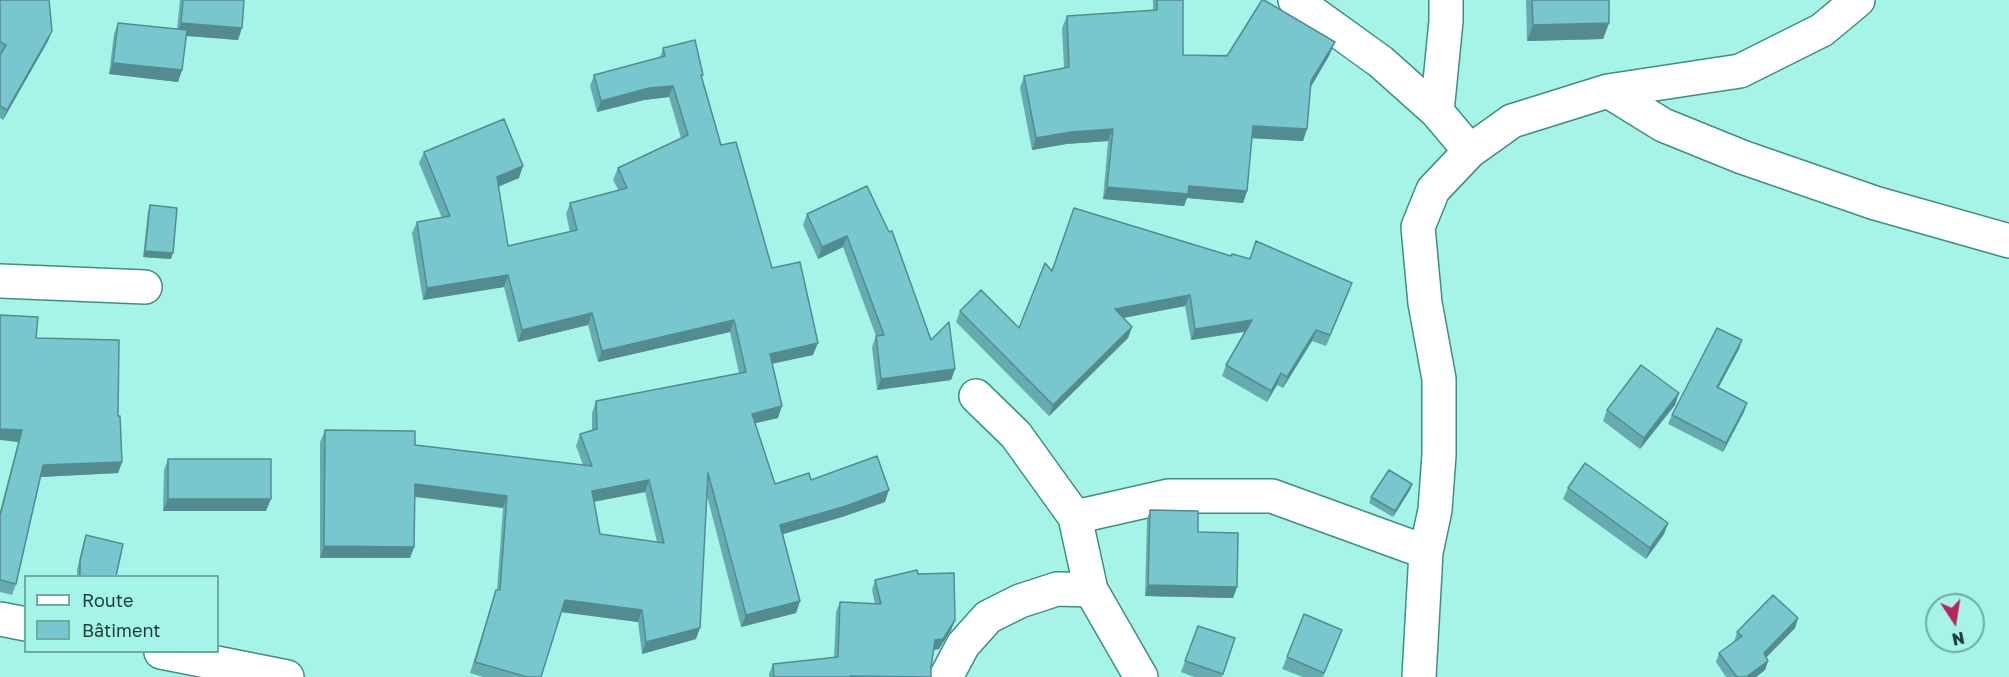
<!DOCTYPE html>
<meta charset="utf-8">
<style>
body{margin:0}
#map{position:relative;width:2009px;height:677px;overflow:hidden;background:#a6f4e8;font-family:"Golos Text",sans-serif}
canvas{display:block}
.legend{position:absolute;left:24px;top:575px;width:195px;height:78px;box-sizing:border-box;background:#a6f4e8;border:2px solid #6faba2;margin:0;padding:8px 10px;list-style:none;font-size:18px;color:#1d3d38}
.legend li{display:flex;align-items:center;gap:12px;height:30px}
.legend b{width:30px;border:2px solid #6faba2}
.north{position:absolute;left:1925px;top:593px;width:60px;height:60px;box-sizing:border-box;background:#a6f4e8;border:2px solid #6faba2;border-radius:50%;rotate:168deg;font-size:16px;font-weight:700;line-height:24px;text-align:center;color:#1d3d38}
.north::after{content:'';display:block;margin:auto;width:21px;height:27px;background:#b4265c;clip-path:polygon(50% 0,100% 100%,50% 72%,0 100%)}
</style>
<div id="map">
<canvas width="2009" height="677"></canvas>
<ul class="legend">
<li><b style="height:8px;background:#fff"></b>Route</li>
<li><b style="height:16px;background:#78c7ce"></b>Bâtiment</li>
</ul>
<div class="north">N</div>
</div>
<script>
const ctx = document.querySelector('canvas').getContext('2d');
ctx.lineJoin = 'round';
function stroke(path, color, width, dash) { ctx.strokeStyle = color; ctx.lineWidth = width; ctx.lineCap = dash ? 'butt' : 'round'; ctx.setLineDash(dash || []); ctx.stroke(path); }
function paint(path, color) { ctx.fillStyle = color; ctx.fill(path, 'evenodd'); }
const minor = new Path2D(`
 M1295,0L1381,62L1437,112L1470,151
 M1608,91L1663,125L1742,157L1875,203L2009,241
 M1437,112L1446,21V0
 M0,281L145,287
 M976,396L1016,435L1075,517L1091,590L1141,677
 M1075,517L1168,496H1272L1426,552
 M0,619L26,624
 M161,652L287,677
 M946,677L963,645L988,617L1020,601L1057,589L1091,590
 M1419,677L1426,552L1435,510L1439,455V379L1425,303L1418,227L1433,190L1470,151L1512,121L1608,91L1740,71L1822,30L1858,0`);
const wall = new Path2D(`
 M0,0L52,31L48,41L3,120L0,118Z
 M180,0H244L238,40L186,36L182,70L178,82L109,74L114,34L118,23L177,29Z
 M1153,0H1183V55L1330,54L1311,87L1303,141L1251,138L1247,191L1243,203L1187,198L1184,206L1103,199L1108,141L1066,144L1032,150L1020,88L1024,76L1064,68L1062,28L1067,16L1153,11Z
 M1526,0H1609V23L1603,39L1527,41Z
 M663,48L702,78L721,145L772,268L813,355L772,364L778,418L755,423L775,484L811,480L885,502L842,517L783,534L800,601L796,613L741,627L707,496L696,639L642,654L638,622L561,612L541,677H483L470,673L492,602L497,590L503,508L415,497L414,547L410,558H320V442L325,430L415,445L583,465L576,446L580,434L592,430V413L596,401L739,373L730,332L598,362L588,325L518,342L504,287L423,300L412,233L417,222L442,218L419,163L424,152L519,178L498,186L508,246L570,232L566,214L570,203L619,191L613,180L618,168L681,138L669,97L644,100L597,112L590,86L594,75L660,58ZM645,492L657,542L600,534L594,501Z
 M867,186L931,340L955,369L951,380L877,390L872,347L876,336L843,247L818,259L803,225L807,214Z
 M150,205L171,259L143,257L148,211Z
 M1256,241L1352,283L1326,346L1312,341L1283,388L1277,385L1267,402L1222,376L1226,365L1245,332L1191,340L1185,306L1124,318L1132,327L1128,338L1049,416L956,322L960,311L1019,328L1052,271L1231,256L1250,259Z
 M36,338L118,416L122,462L118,473L41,477L16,584L12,595L0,592V511L18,442Z
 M1742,340L1739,349L1718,388L1747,403L1744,412L1723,452L1668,424L1672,415Z
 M1679,393L1675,405L1640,449L1603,421L1607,410Z
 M168,459L266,511H163L164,470Z
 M1412,484L1410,490L1393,517L1369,503L1371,497Z
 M1568,488L1668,523L1664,534L1646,559L1563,499Z
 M1150,510L1198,532L1237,587L1233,598L1145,596L1147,520Z
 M86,535L116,576H77V570L83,544Z
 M918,574L955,620L951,630L939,649L934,650L931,667V677H769V674L773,664L834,657L836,612L840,602L875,604L872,590L875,580Z
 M1798,618L1795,628L1766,657L1768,661L1765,670L1756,677H1726L1716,662L1719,653L1734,642L1737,632Z
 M1198,626L1235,638L1222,677H1194L1181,672Z
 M1342,630L1323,677H1303L1282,669L1287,657Z`);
const shadedWall = new Path2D(`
 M181,23L242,28L238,40L177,35Z
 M1609,23L1603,39L1527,41L1533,25Z
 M52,31L48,41L3,120L7,110Z
 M1335,42L1330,54L1307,93L1311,81Z
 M113,63L182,70L178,82L109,74Z
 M673,86L669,97L644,100L597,112L601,101L649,88Z
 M1253,126L1307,129L1303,141L1248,138Z
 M1113,129L1108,141L1066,144L1032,150L1036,138L1071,132Z
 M523,166L519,178L493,189L497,177Z
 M1189,186L1247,191L1243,203L1187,198L1184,206L1103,199L1107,187Z
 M847,236L843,247L818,259L822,247Z
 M145,251L173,253L171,259L143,257Z
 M508,275L504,287L423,300L427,288Z
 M1352,283L1348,294L1326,346L1330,335Z
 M1190,295L1185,306L1111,320L1115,309Z
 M592,313L588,325L518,342L522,330Z
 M734,320L730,332L598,362L602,351Z
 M1252,320L1248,331L1191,340L1195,329Z
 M1132,327L1128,338L1049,416L1053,405Z
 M1316,330L1312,341L1283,388L1287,377Z
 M1742,340L1739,349L1714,396L1717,387Z
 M818,343L813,355L765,365L770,354Z
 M955,369L951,380L877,390L881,379Z
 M1281,373L1277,385L1267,402L1271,391Z
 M1679,393L1675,405L1640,449L1644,438Z
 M1747,403L1744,412L1723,452L1726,443Z
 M782,406L778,418L748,425L752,414Z
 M0,429L22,430L18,442L0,440Z
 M122,462L118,473L39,477L43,465Z
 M649,480L645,492L588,503L592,491Z
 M415,484L507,496L503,508L411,496Z
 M1412,484L1410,490L1393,517L1395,511Z
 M889,490L885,502L842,517L776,536L780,525Z
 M168,499H271L266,511H163Z
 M1668,523L1664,534L1646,559L1650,548Z
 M324,546L414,547L410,558H320Z
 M1148,585L1237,587L1233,598L1145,596Z
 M565,600L642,610L638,622L561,612Z
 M800,601L796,613L741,627L746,615Z
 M1798,618L1795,628L1761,663L1764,653Z
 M955,620L951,630L939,649L932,650L935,640Z
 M700,628L696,639L642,654L646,642Z
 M1768,661L1765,670L1756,677H1746Z`);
const building = new Path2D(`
 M0,0H49L52,31L7,110L0,106V55L6,45L0,42Z
 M183,0H244L242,28L181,23Z
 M1157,0H1183V55L1227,56L1262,0H1264L1335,42L1311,81L1307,129L1253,126L1247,191L1189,186L1188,194L1107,187L1113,129L1071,132L1036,138L1024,76L1069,67L1067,16L1157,10Z
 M1532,0H1609V23L1533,25Z
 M118,23L187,30L182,70L113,63Z
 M695,40L703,75H701L721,145L736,142L772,268L800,262L818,343L770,354L782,406L752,414L775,484L809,473L811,480L877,456L889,490L846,506L780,525L800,601L746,615L708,473L700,628L646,642L642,610L565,600L541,677H527L475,662L496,590H500L507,496L415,484L414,547L324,546L325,430L415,431V445L592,466L580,434L597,429L596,401L746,372L734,320L602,351L592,313L522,330L508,275L427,288L417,222L450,216L424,152L504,119L523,166L497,177L508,246L577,230L570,203L627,188L618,168L688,135L673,86L649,88L601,101L594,75L665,56L663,48ZM649,480L664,543L600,534L592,491Z
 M867,186L889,232L892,231L931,340L949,322L955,369L881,379L876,336L884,335L847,236L822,247L807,214Z
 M150,205L177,208L173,253L145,251Z
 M1074,208L1231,256L1232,254L1250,259L1256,241L1352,283L1330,335L1316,330L1287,377L1281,373L1271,391L1226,365L1252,320L1195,329L1190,295L1115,309L1132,327L1053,405L960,311L981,290L1019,328L1045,263L1052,271Z
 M0,315L38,317L36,338L119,340L118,416H120L122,462L43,465L16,584L0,580V516L22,430L0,429Z
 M1717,328L1742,340L1717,387L1747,403L1726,443L1672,415Z
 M1641,365L1679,393L1644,438L1607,410Z
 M168,459H271V499H168Z
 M1585,463L1668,523L1650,548L1568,488Z
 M1389,470L1412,484L1395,511L1371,497Z
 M1150,510L1198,511V532L1238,533L1237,587L1148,585Z
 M86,535L123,544L116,576H80V561Z
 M917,570L918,574L954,573L955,620L943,639L935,640L931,667V677L850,676V677H774L773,664L838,657L840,602L881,604L875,580Z
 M1773,595L1798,618L1764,653L1768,661L1746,677H1737L1719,653L1742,636L1737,632Z
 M1304,614L1342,630L1324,673L1287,657Z
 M1198,626L1235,638L1223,674L1185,661Z`);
stroke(minor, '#408e83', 36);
stroke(minor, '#fff', 33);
paint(wall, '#67abb1');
paint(shadedWall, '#548b90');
paint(building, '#78c7ce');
stroke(building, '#548b90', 1.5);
</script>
